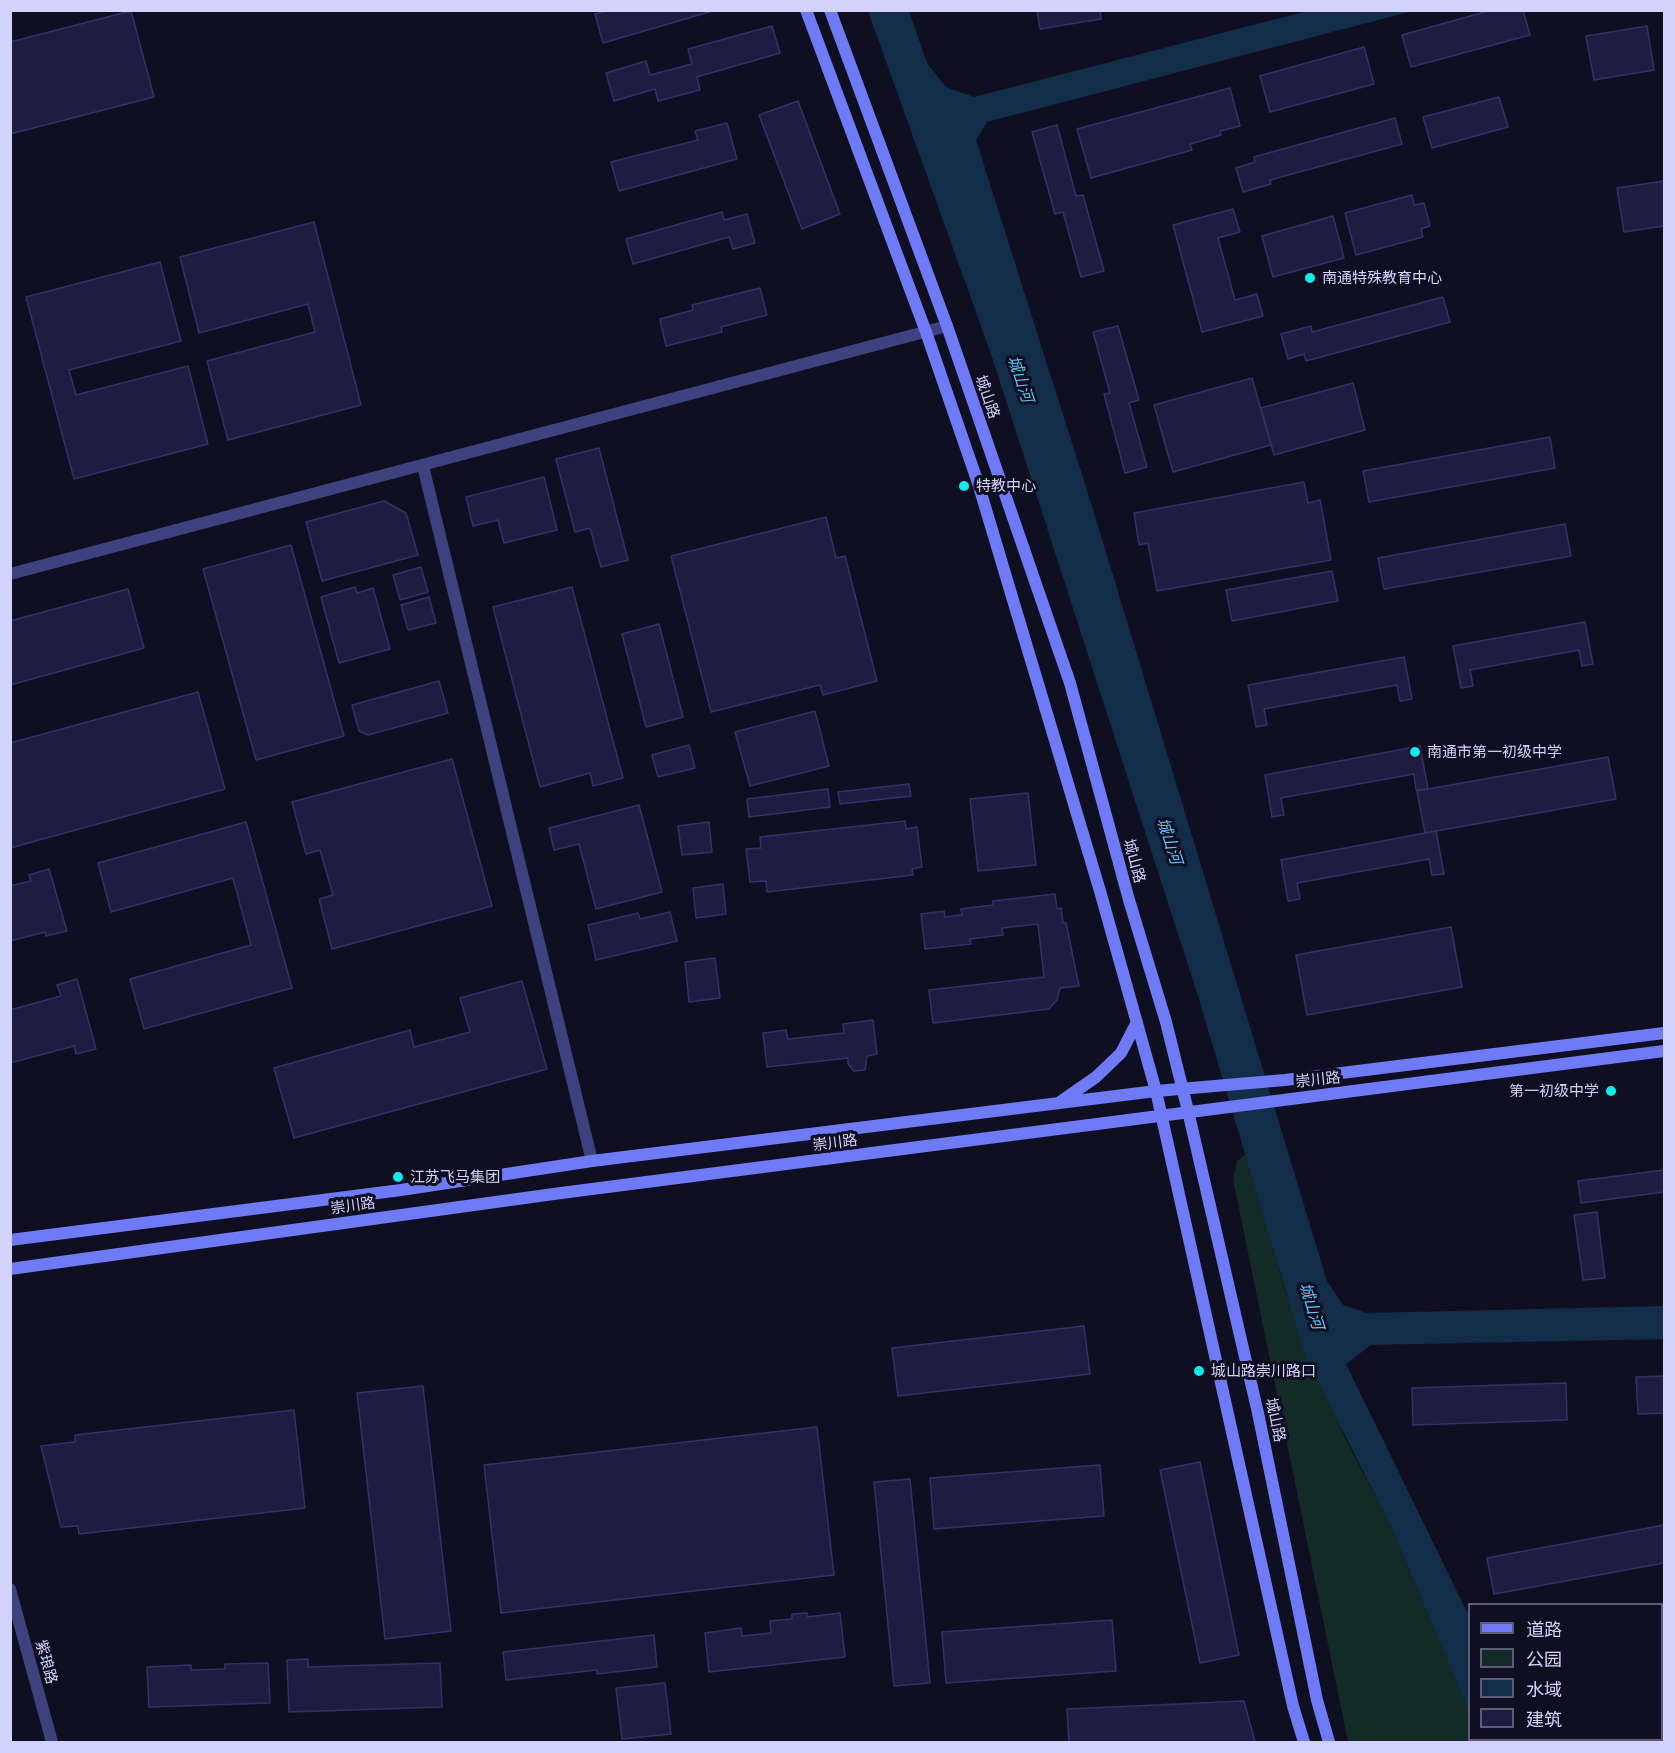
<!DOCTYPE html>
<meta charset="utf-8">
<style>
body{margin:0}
#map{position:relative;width:1675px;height:1753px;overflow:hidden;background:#100f21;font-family:Mulish,"Noto Sans SC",sans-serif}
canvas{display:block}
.frame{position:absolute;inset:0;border:12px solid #d2d2fc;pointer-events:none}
.legend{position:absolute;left:1468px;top:1603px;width:195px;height:138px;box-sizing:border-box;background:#100f21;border:2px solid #5e5d79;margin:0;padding:8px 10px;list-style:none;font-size:18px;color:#d2d2fc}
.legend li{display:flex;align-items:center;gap:12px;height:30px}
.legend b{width:30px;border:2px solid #5e5d79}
</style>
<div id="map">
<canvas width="1675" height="1753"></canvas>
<div class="frame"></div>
<ul class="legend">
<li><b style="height:8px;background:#6f7af6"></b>道路</li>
<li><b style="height:16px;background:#122b27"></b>公园</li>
<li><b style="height:16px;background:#122d47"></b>水域</li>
<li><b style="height:16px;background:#201c41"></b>建筑</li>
</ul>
</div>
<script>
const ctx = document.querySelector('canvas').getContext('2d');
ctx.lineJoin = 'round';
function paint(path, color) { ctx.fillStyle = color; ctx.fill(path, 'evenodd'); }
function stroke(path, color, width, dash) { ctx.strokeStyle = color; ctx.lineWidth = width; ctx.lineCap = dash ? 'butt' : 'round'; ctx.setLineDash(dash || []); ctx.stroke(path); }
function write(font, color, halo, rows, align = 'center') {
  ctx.font = font + ' Mulish,"Noto Sans SC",sans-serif'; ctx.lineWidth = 6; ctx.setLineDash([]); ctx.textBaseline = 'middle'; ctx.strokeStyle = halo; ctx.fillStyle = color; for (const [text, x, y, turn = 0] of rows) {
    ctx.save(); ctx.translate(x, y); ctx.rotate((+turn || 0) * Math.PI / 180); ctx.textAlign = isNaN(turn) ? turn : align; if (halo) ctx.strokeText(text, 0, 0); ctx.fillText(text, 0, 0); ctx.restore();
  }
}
const green = new Path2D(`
 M1247,1153L1286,1294L1344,1436L1391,1527L1469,1710L1470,1740H1479L1480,1742H1348L1233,1179L1237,1161Z`);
const water = new Path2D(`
 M868,11H909L927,63L946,87L974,97L1307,11H1413L987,122L976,140L1092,506L1327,1281L1343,1305L1367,1313L1664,1306V1339L1371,1345L1346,1364L1469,1616V1711L1391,1527L1305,1356L1198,996L992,357Z`);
const building = new Path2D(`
 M609,10H716L603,43L595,14Z
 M1037,10H1100L1101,19L1040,29Z
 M1492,10H1523L1530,35L1411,67L1402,35Z
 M131,11L154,97L10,134V42Z
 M772,26L780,53L697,77L700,90L658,101L655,89L614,101L606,73L646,61L650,75L692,64L688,49Z
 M1647,26L1654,70L1594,80L1586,36Z
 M1364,47L1374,84L1270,112L1260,76Z
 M1230,88L1240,126L1220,131L1221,135L1190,144L1192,150L1091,178L1077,129Z
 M1499,97L1508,127L1432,148L1423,117Z
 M798,101L840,214L802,229L759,115Z
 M1395,118L1402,144L1270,180L1271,184L1243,192L1236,168L1255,162L1254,157Z
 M727,123L737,159L619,191L611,162L698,140L695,131Z
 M1057,125L1076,196L1083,195L1104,271L1081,277L1063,212L1055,214L1032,132Z
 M1664,181V226L1624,232L1617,188Z
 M1412,195L1414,205L1424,203L1430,226L1421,229L1423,237L1356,255L1345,213Z
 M1233,209L1240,232L1218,238L1235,300L1257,294L1263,316L1202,332L1173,225Z
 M722,212L724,220L747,214L755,243L733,249L729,237L633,264L626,239Z
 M1333,216L1344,258L1273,277L1262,236Z
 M314,222L361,405L228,440L207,361L315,332L308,304L199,333L180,257Z
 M160,262L181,341L69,370L76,395L188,366L208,444L74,479L26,297Z
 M760,288L767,315L721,327L722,332L666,346L660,319L693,310L692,305Z
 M1443,297L1450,322L1306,361L1304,354L1288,359L1281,334L1311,326L1312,332Z
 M1118,326L1139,400L1129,403L1147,467L1125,473L1104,394L1110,393L1093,332Z
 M1252,378L1271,445L1173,472L1154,405Z
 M1353,383L1365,430L1274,455L1261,408Z
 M1550,437L1555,468L1369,502L1363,471Z
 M599,448L628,560L601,567L590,528L575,532L556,459Z
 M544,477L557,530L504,543L498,520L473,526L466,497Z
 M1304,482L1308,503L1320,500L1331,560L1157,591L1148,543L1139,545L1134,513Z
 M384,501L406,513L418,555L322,581L306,522Z
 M826,517L836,558L845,556L877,681L823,695L820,685L711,712L671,556Z
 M1565,524L1571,556L1384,589L1378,558Z
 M291,545L344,736L256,760L203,569Z
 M421,567L428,592L400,600L393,575Z
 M1332,571L1338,601L1232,621L1226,590Z
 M355,587L357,593L373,588L390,649L339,663L321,597Z
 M572,587L623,778L593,786L590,773L540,787L493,607Z
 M128,589L144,648L10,685V621Z
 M429,597L436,623L408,630L401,605Z
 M1585,622L1593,664L1582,666L1579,650L1470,670L1473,686L1461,688L1453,646Z
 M659,624L683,717L646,727L622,634Z
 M1404,657L1412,699L1400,701L1397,685L1264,709L1267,725L1256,727L1248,685Z
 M439,681L448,713L368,735L359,731L352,705Z
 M198,692L225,789L10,848V743Z
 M815,711L829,766L750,786L735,732Z
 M689,745L695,768L658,777L652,755Z
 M1420,746L1428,789L1416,790L1414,774L1281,798L1284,815L1272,817L1265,775Z
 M1608,757L1616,799L1425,833L1417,791Z
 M452,759L492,906L332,949L319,899L333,895L320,850L306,854L292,802Z
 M909,784L911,796L840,804L838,792Z
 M828,789L830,807L749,817L747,799Z
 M1028,793L1036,865L978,871L970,799Z
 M639,805L662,892L596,909L579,844L554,850L549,828Z
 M905,821L906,829L917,827L922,867L912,869L913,875L767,892L766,881L750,882L746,849L761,848L760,837Z
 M246,822L292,988L144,1029L130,979L251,945L233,878L111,912L98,863Z
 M709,822L712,852L682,855L678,826Z
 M1436,831L1444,874L1432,875L1429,859L1297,883L1300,899L1288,901L1281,860Z
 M49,869L67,931L46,936L45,932L10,941V886L31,881L29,875Z
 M723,884L726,914L696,918L693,888Z
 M1055,894L1057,909L1061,908L1063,923H1066L1079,986L1060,988L1057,1000L1049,1009L933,1023L929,990L1044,977L1038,924L1002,928L1003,935L970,939L971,944L925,949L921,914L944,911L945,917L962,915L961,909L993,905V901Z
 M670,912L677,941L596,960L588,925L638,913L640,919Z
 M1451,927L1462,987L1307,1015L1296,955Z
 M715,958L720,998L689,1002L685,962Z
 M77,979L96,1049L76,1054L74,1046L10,1063V1010L61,996L57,985Z
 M522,981L547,1069L294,1138L274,1068L410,1030L414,1047L470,1032L460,998Z
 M873,1020L877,1054L867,1056L865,1070L854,1071L848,1064V1058L767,1067L763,1033L786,1030L788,1039L844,1033L843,1024Z
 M1664,1170V1192L1581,1203L1578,1181Z
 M1597,1212L1605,1278L1583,1280L1574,1215Z
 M1084,1326L1090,1374L898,1396L892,1348Z
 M1664,1376V1413L1638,1414L1636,1377Z
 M1566,1383L1567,1420L1413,1425L1412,1388Z
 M423,1386L451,1631L385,1639L357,1393Z
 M294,1410L305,1508L79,1534L78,1526L61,1527L41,1446L75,1442V1435Z
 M817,1427L834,1575L501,1613L484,1465Z
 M1200,1462L1239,1655L1200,1663L1160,1470Z
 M1100,1465L1104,1516L934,1529L930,1478Z
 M910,1479L930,1683L894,1686L874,1482Z
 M1664,1525V1563L1494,1594L1487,1558Z
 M807,1613V1617L840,1613L845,1657L709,1672L705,1633L741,1628L742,1636L771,1633L770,1621L792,1619V1614Z
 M1112,1620L1116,1671L946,1683L942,1632Z
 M654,1635L657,1667L597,1674V1670L506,1680L503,1652Z
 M308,1659V1667L440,1663L442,1707L289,1712L287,1660Z
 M1664,1662V1700L1662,1701V1663Z
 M268,1663L270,1703L149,1707L147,1667L191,1665V1670L225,1669V1664Z
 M665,1683L671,1734L622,1739L616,1688Z
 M1244,1701L1255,1742H1069L1067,1709Z`);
const minor = new Path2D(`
 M423,466L592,1161
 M10,574L947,326`);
const tertiary = new Path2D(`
 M10,1589L52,1742`);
const secondary = new Path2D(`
 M806,10L926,332L978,483L1100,891L1156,1091L1293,1706L1304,1742
 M830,10L947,326L1070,683L1129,900L1166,1022L1188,1111L1258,1413L1317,1700L1329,1742
 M1060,1102L1096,1077L1121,1053L1137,1022
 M10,1240L401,1190L592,1161L1156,1091L1285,1080L1664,1033
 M10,1269L561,1193L1664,1051`);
const markers = [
 [1310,278,6,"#0febea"],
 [964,486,6,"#0febea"],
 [1415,752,6,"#0febea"],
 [1611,1091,6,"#0febea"],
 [398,1177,6,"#0febea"],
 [1199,1371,6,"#0febea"]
];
const poiNames = [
 ["南通特殊教育中心",1322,278],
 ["特教中心",976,486],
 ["南通市第一初级中学",1427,752],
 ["第一初级中学",1599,1091,"right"],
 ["江苏飞马集团",410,1177],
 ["城山路崇川路口",1211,1371]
];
const streetNames = [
 ["城山路",987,397,71],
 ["城山路",1134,861,75],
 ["崇川路",1318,1080,-6],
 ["崇川路",835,1143,-7],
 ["崇川路",353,1206,-8],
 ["城山路",1275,1420,78],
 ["紫琅路",46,1662,75]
];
const waterNames = [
 ["城山河",1020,379,71],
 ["城山河",1169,841,72],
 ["城山河",1311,1306,73]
];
paint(green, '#122b27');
paint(water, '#122d47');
paint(building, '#201c41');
stroke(building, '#35306b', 1.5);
stroke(minor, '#3d417d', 12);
stroke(tertiary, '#3d417d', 12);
stroke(secondary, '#6f7af6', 12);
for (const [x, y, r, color] of markers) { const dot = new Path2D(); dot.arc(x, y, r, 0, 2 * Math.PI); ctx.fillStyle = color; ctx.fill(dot); stroke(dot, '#100f21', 2); }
write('15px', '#d2d2fc', '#100f21', poiNames, 'left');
write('15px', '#d2d2fc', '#100f21', streetNames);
write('italic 16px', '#67c2f5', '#100f21', waterNames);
</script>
